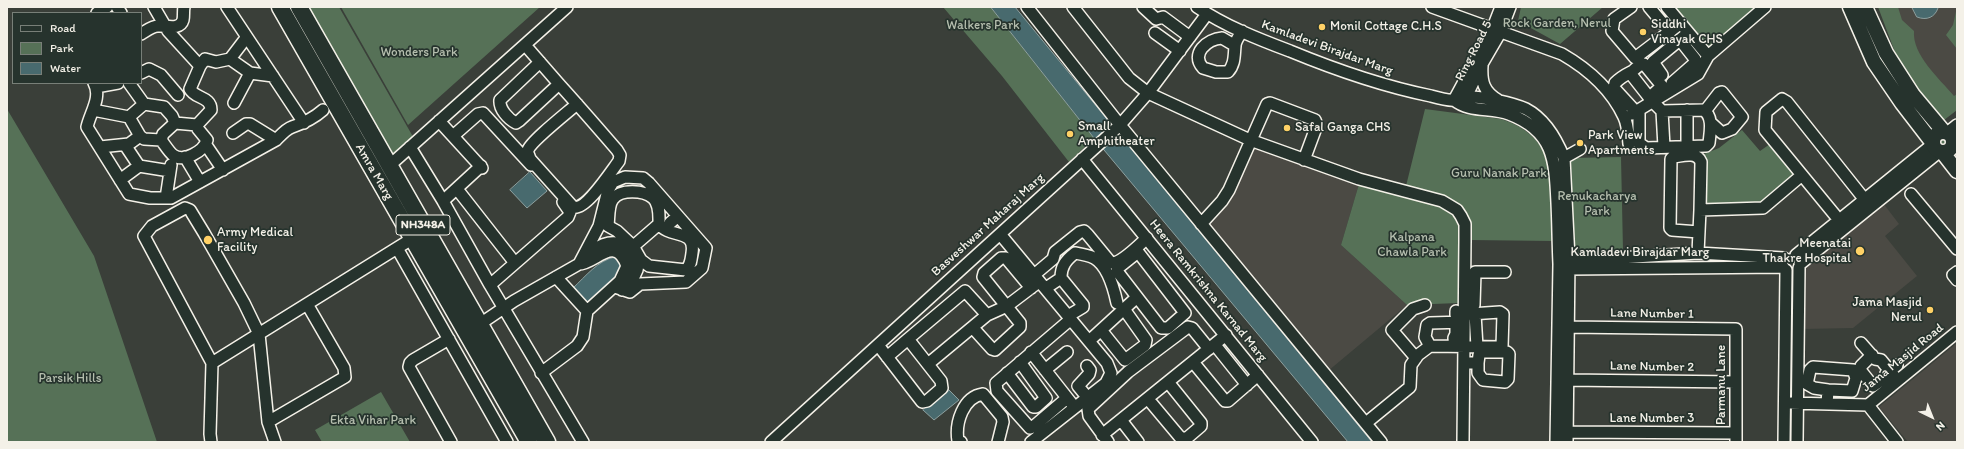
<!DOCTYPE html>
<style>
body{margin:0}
#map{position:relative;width:1964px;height:449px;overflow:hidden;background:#3a3f39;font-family:Itim,sans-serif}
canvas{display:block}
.frame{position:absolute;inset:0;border:8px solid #f4f1e8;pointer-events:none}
.legend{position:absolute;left:12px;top:12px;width:130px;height:72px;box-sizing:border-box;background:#26332d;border:1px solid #787f78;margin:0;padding:5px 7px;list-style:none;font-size:12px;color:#f4f1e8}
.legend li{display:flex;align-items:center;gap:8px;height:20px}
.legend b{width:20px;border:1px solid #787f78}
.north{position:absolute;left:1912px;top:397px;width:40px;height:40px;-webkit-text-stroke:3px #26332d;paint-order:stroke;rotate:137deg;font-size:11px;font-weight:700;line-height:16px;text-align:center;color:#f4f1e8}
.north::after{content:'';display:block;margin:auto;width:14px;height:18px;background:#f4f1e8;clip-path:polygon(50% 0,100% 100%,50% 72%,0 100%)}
</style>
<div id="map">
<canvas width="1964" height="449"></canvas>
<div class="frame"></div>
<ul class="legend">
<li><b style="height:5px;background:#26332d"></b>Road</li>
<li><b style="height:11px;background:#567157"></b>Park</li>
<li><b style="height:11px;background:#486a6e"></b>Water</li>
</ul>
<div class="north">N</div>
</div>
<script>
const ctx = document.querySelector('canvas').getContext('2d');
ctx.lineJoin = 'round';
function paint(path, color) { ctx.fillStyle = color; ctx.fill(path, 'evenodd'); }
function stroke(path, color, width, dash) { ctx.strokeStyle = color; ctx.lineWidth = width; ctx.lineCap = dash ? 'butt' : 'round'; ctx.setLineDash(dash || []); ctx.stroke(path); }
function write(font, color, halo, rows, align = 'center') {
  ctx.font = font + ' Itim,sans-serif'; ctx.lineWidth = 3.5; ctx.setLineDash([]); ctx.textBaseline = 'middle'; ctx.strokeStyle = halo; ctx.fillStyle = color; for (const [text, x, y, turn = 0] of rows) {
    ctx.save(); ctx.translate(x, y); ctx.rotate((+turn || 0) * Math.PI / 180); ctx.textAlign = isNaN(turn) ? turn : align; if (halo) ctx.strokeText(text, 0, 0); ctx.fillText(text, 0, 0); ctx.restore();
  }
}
const built = new Path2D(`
 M1878,7H1957V110L1944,120Z
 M1252,147L1359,184L1341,245L1407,305L1328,371L1209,226L1228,204L1236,191Z
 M1883,203L1899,224L1885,236L1917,276L1853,328L1802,329L1803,267Z
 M1957,343V442H1908L1879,407Z`);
const green = new Path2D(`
 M309,7H339L416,142L394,158Z
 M341,7H540L408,125Z
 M943,7H991L1094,138L1069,162L1002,76Z
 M1521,7H1603L1560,44L1518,21Z
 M1672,7H1759L1709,51Z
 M1878,7H1898L1902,20L1914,31C1912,55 1939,78 1954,96L1957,94V110L1944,120L1925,100L1901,68Z
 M1957,7V49L1946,35L1953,25Z
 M7,109L94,256L157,442H7Z
 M1425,109L1501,119C1563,139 1552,188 1553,241L1470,240L1460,206L1443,196L1406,186Z
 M1742,130L1760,151L1770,144L1794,175L1757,205L1704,206V154L1719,148Z
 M1941,135L1950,139V144L1948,148H1937L1936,138Z
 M1621,157L1623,250L1573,252L1571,158Z
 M1359,184L1440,205L1454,213L1460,225L1461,240L1459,303L1407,305L1341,245Z
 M381,392L410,442H322L315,430Z`);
const water = new Path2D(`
 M991,7H1015L1372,442H1348L1094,138Z
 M1912,7H1938V8C1935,17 1927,21 1917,17Z
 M530,172L547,191L527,208L510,190Z
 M615,257L620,260L622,265L616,279L587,304L573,288C585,277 598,260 615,257Z
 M948,389L959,400L934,420L923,410Z`);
const minor = new Path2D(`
 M117,7L121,13
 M154,7L168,31L200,66
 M227,7L304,123
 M1027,7L1120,125L1381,442
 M1073,7L1129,78L1148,93L1250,140L1359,179L1442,201L1457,210L1461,216L1465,224V240L1463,442
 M1143,7L1156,19L1163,17L1190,37
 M1197,7C1225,26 1258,39 1290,51C1336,70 1382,86 1431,96C1438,98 1448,101 1455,100C1459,99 1463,97 1467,97C1482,96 1512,103 1526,109C1545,119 1556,138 1564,158L1569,259H1603L1698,253L1784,258
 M1432,7L1562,54C1588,69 1611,89 1624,117C1628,125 1628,135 1629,144
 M1631,7L1614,19L1612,31L1635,58L1681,23
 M1649,7L1670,32
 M1667,7L1708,56
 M97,13L107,7
 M1155,33L1180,51
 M141,34C146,31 152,26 158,26C165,25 180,31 183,20C184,16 183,11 184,7
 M525,45L559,84C579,106 598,128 617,150L620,155L619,161C612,170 585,212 573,207L530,159C529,155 527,153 528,150C531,141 568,112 577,104
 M1234,45L1222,38C1207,39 1190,54 1203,68L1216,72H1228C1235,64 1234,56 1235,46C1235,41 1240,35 1242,31
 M230,59L246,38
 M540,62L500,100C499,109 508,119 516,123L519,121L559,84
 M1482,66C1481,82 1484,92 1498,100
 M141,73L149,69L161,75L178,95
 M1630,73L1652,101L1662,111L1703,110C1714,116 1710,133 1709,143L1706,146L1646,148L1639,143V111
 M1662,75L1653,62L1654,61L1688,33
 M94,83C102,97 90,113 87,127L129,194L150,198H171L276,140C280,136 286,129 292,127C304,123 313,119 323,110
 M129,83L144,104
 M1672,83L1696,62L1695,59L1680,40
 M96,87L118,83
 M1454,100C1470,113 1491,107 1509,114C1554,131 1555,160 1557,203C1558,223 1558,244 1559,264L1569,269L1783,267
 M1454,100L1492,30L1501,7
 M234,103L250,73
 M1463,103L1482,64L1500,33L1510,7
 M93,110L129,117L140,136L129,144L100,147
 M1662,111L1664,147
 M1705,111L1719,93L1722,92L1742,117L1732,129L1722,133L1711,123
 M1636,112L1614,88L1615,83C1620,78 1625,75 1631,72C1636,70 1637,64 1644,64L1662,86L1649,98
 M1632,114L1698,74L1708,56L1765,7
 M129,117L144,104L164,107L172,116L175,123
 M439,121L482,168
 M197,125L175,123L163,134L161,140C165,145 169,152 173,155C184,163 204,151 207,140L198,129L197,125L211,110C211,96 195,99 190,89L200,66L205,59L216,62L230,59L250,73L273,76
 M233,133L246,124H250L276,140
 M1947,133L1957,125
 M140,136L144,139L161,140
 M453,136L478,114L483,113L531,165
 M125,145L139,166L170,171
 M206,145L223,170
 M410,147L443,201L490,285L583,442
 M1687,147V110
 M185,157L200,182
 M1564,158L1580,149
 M1082,159L1312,442
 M389,166L567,7
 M1802,175L1765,130L1766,112L1782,99L1787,102L1865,200
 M120,180L139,166
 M457,189L515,263
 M1911,194L1957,249
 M166,198L171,165
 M443,201L481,166
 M670,223L678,216
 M1201,224L1222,201L1229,190L1267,104L1270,103L1315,120L1317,125L1304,160
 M1699,232L1672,230L1670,228L1671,159L1673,157C1682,156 1697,151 1701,162L1700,210
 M1000,234L1107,363L1111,373L1106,383L1031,442
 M397,248L507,442
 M629,250L659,224C670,239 696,228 692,253C691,260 691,265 686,270L649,266L641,260L633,246L617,231L608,226C609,218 608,205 613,199C620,189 644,190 653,198C660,204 659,216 659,224
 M592,251C599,246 607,242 616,243C627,244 640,259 637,270C634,278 628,285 622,290
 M1138,252L1185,313L1168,328H1161L1117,271L1118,268Z
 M1698,253L1700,210L1763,208L1802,175L1839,220
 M1796,255L1932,145
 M1800,264L1939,152
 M1957,272L1953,275L1957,280
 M1034,275L1053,259L1055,252L1080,232L1084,231L1088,235L1111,263C1121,264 1139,245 1147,238
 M556,277L587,311
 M1061,278L1083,305V307L1068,316
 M490,285L568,217L570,212L563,202
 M1046,288L1061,278C1061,266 1066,260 1075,253C1081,254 1088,255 1094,258C1108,266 1114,289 1117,303
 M1474,305L1475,272H1505
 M1475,314L1477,347
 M987,315L1007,306L1036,284
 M480,324L514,301L579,264L599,226L608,190L613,182L625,177L643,178L649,183L706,248L702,268L686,282L640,284L630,292L615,287
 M1568,327L1736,329V442
 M973,328L992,349L995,350L1020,327V323L983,277L984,273L1001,258H1006L1031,288
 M1101,330L1125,360L1145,345L1146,340L1124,309
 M449,339L413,360L410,363L409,367L451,442
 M908,339L965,291L987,315L928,364
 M1089,341L1136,298
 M1861,343L1875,359L1881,360L1894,376
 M878,345L922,402L927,401L942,388L941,381L908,339L887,357
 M1215,345L1247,385
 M1430,346L1425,337L1427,325L1430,323L1464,322
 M1455,346L1454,338L1456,334V327
 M1031,352L1072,404
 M1872,355L1861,366V371L1873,386L1887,376L1886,374L1897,365
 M1416,358L1392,330L1413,309L1425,305
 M1193,362L1225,401H1228L1258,375
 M212,363L418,235
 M1464,363H1478L1479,355L1482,352H1507L1509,354L1508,379L1505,382L1483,380L1478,373V363
 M1087,366L1090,370L1089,374L1078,386L1087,397
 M1045,370L1067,352
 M541,373L577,346L583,337L587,311L620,281L627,266C615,233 595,264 579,264
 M1007,373L1033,407H1036L1046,398L1020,362
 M1567,380L1736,382
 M1067,398L1033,427L1030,428L997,391L996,383L1071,319
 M1148,399L1179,436L1181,438H1187L1201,426V423L1168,382
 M1791,403L1868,405L1897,442
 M1827,404L1828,390L1814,388L1807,384L1810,370L1813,367L1853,370L1856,378L1852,391L1828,390
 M1868,405L1957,332
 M1121,420L1138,442
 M268,422L345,377L344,368L307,304
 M1366,423L1410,387L1411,365L1418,355L1430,346L1502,347L1503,314L1500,312L1456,315V311
 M1567,432L1736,433
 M1102,435L1226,335
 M211,442L210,434L212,363L144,236L152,226L185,208L190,210L204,233L244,303L259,334L268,422L275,442
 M771,442L1120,125L1148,93L1207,14
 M961,442L958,441C955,423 963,397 983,394L1002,417L1003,422L998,442
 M1108,442L1089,416L1088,409L1128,372L1188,327L1192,328L1209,349
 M1556,442L1559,264L1569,259L1567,442
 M1784,442L1786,270
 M1797,442L1799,268`);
const major = new Path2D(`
 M1850,7L1874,62L1902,103L1932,142
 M1865,7L1886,53L1913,95L1944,132
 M1933 142a10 10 0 1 1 20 0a10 10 0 1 1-20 0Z
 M1943,153L1957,171`);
const highway = new Path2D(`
 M280,7L529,442
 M299,7L547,442`);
const markers = [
 [1322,27,4,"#ffd166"],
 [1643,32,4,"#ffd166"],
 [1287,128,4,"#ffd166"],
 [1070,134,4,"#ffd166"],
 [1580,143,4,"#ffd166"],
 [208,240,5,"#ffd166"],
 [1860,251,5,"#ffd166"],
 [1930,310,4,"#ffd166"]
];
const shields = [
 [423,225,54]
];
const shieldNames = [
 ["NH348A",423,225]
];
const parkNames = [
 ["Rock Garden, Nerul",1557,24],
 ["Walkers Park",983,26],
 ["Wonders Park",419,53],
 ["Guru Nanak Park",1499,174],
 ["Renukacharya",1597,197],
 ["Park",1597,212],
 ["Kalpana",1412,238],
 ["Chawla Park",1412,253],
 ["Parsik Hills",70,379],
 ["Ekta Vihar Park",373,421]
];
const poiNames = [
 ["Siddhi",1651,25],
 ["Vinayak CHS",1651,40],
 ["Monil Cottage C.H.S",1330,27],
 ["Small",1078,127],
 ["Amphitheater",1078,142],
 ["Safal Ganga CHS",1295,128],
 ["Park View",1588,136],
 ["Apartments",1588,151],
 ["Army Medical",217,233],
 ["Facility",217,248],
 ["Meenatai",1851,244,"right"],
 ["Thakre Hospital",1851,259,"right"],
 ["Jama Masjid",1922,303,"right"],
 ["Nerul",1922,318,"right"]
];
const streetNames = [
 ["Kamladevi Birajdar Marg",1327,48,20],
 ["Ring Road 5",1474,51,-63],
 ["Amra Marg",374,172,60],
 ["Basveshwar Maharaj Marg",988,225,-42],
 ["Kamladevi Birajdar Marg",1640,253],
 ["Heera Ramkrishna Karnad Marg",1208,291,51],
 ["Lane Number 1",1652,314,1],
 ["Jama Masjid Road",1903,358,-39],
 ["Lane Number 2",1652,367,1],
 ["Parmanu Lane",1722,385,-90],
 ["Lane Number 3",1652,419]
];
paint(built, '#4b4a44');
paint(green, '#567157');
paint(water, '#486a6e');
stroke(water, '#8da09f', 1);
stroke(minor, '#f4f1e8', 14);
stroke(major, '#f4f1e8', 17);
stroke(highway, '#f4f1e8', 19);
stroke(minor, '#26332d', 11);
stroke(major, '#26332d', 14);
stroke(highway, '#26332d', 16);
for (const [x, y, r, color] of markers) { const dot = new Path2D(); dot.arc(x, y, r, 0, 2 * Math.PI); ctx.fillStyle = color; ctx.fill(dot); stroke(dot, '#26332d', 1.5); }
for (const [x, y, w] of shields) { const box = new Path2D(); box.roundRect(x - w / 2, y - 10, w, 20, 3); ctx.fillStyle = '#26332d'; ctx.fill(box); stroke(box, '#f4f1e8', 1); }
write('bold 12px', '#f4f1e8', null, shieldNames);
write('13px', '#b5beae', '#26332d', parkNames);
write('13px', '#f4f1e8', '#26332d', poiNames, 'left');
write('13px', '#f4f1e8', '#26332d', streetNames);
</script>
